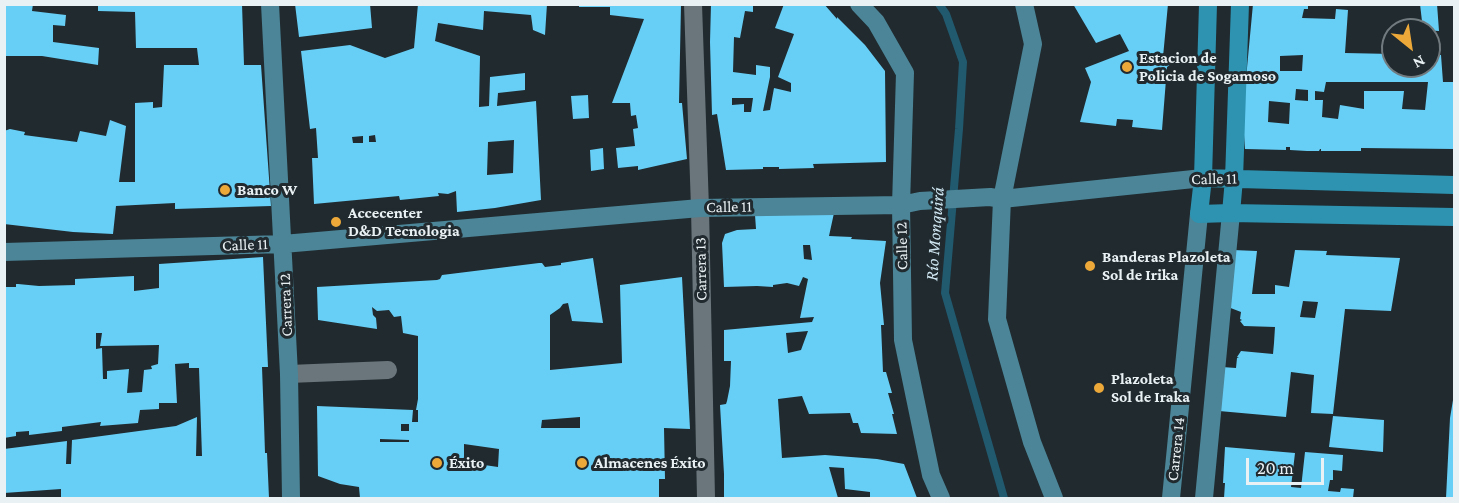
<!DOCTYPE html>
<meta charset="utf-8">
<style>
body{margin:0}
#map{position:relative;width:1459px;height:503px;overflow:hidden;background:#202a2f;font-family:"Crimson Pro",serif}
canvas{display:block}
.frame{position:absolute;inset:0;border:6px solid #eaf1f4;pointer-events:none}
.north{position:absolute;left:1381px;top:18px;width:60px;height:60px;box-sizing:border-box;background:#202a2f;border:2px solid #717a7e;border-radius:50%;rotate:150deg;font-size:16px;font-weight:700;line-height:24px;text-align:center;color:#eaf1f4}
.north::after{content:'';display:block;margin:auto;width:21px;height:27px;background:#eca93a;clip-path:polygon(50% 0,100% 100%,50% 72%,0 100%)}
.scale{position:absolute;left:1246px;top:458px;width:78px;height:27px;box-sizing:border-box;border:3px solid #eaf1f4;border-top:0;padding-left:8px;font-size:18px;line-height:21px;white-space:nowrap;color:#eaf1f4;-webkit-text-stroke:4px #202a2f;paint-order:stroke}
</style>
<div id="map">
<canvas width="1459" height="503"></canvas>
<div class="frame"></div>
<div class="north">N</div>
<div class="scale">20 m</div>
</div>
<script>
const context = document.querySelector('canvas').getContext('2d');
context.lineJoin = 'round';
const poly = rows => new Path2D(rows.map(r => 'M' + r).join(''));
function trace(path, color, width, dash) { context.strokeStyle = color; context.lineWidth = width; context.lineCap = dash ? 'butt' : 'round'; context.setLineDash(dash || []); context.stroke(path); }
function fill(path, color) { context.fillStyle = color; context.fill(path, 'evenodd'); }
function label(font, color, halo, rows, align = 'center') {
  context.font = font + ' "Crimson Pro",serif'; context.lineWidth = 6; context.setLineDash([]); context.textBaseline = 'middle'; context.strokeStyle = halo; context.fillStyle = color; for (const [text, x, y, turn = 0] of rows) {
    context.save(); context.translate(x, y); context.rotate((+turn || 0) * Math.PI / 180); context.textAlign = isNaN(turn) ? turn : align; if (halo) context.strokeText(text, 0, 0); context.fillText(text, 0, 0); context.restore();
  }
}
trace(poly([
 [939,4,946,14,963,62,959,129,945,293,1004,498]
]), '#21596e', 8);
fill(poly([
 [4,4,33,4,32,11,66,15,65,26,53,25,53,42,99,48,98,65,42,56,4,56],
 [98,4,242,4,244,65,261,65,271,206,175,209,175,203,116,206,113,234,73,232,4,224,4,131,10,129,25,132,24,135,77,142,80,131,106,136,110,120,126,126,119,182,135,182,135,103,153,102,153,108,162,107,164,65,199,65,197,48,136,48,135,12,98,11],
 [295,4,370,4,372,28,299,37],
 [418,4,547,4,545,35,533,30,531,15,484,11,483,30,438,23,435,41,480,56,479,107,489,106,490,77,525,73,525,90,498,93,497,106,536,101,541,200,495,208,457,212,456,191,448,194,438,193,439,196,400,200,399,196,314,204,312,158,318,158,316,128,310,129,301,51,350,45,385,58,414,48],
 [375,135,376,142,369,142,369,136],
 [363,136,363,143,353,143,352,137],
 [514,140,513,173,487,175,488,142],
 [579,4,681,4,679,103,682,103,687,159,638,170,638,166,618,168,616,148,635,146,633,129,638,128,636,115,631,116,630,103,612,103,644,19,610,15,610,7,579,7],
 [711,4,753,4,753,12,745,11,740,38,734,37,733,72,756,75,756,65,770,67,770,77,763,111,770,110,774,88,791,92,791,83,778,77,794,34,775,28,784,4,824,4,837,19,837,17,865,45,885,71,886,162,813,164,814,168,779,169,779,167,763,167,763,169,726,170,717,114,712,115,710,42],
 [732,98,753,98,751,112,744,112,744,104,732,105],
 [1073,4,1168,4,1163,57,1168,57,1174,62,1167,67,1162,130,1132,127,1133,120,1117,119,1116,126,1080,122,1091,82,1085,68,1129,51,1120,34,1096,43],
 [1253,4,1308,4,1308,9,1304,9,1302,18,1335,19,1336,9,1348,10,1345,53,1393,54,1393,66,1429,66,1429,54,1441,55,1443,82,1454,82,1454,149,1361,148,1361,151,1321,151,1321,149,1320,149,1319,151,1307,151,1290,150,1290,147,1286,147,1286,150,1245,149,1243,121,1242,121],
 [1303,55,1302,71,1280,71,1280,56],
 [1326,82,1428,82,1425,110,1402,109,1404,91,1364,91,1364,109,1340,105,1338,119,1322,117,1323,100,1315,100,1315,91,1324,92],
 [1296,89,1308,90,1308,101,1295,100],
 [1269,101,1290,103,1289,124,1268,122],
 [1420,4,1437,4,1439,31,1423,30],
 [588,95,589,118,573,119,571,96],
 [603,148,604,169,591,171,590,150],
 [834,213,829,236,852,237,851,239,886,241,880,283,884,325,881,325,883,372,886,372,892,393,888,393,894,414,892,414,897,434,861,433,858,423,853,423,850,413,809,414,802,396,778,399,782,458,825,455,877,459,904,464,917,498,870,498,870,492,845,489,844,468,829,467,838,498,724,498,724,474,720,405,726,404,727,401,730,386,731,361,724,361,724,330,812,322,814,317,800,318,808,279,803,277,799,286,787,283,773,285,773,287,757,286,724,287,722,243,725,234,737,230,756,229,755,215],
 [803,245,810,245,812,260,804,259],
 [808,331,801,350,788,353,786,333],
 [1233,250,1257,251,1252,294,1275,294,1275,285,1289,287,1295,250,1327,251,1326,255,1400,258,1391,311,1345,309,1333,414,1311,413,1314,375,1291,372,1286,417,1219,411,1222,367,1236,368,1237,358,1239,358,1237,357,1241,351,1273,354,1274,343,1275,327,1244,326,1240,321,1242,320,1240,319,1241,312,1228,307],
 [1303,301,1318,302,1315,318,1300,317],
 [263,257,268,367,262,367,264,422,265,453,267,453,269,498,61,498,61,489,4,493,4,449,67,441,66,464,71,464,72,440,176,426,197,417,196,456,202,456,199,368,189,368,189,363,175,364,177,403,159,403,159,409,140,410,138,423,100,426,101,422,62,427,62,431,29,435,29,431,16,432,16,436,4,438,4,287,16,287,16,284,18,284,39,286,75,285,75,279,134,276,134,291,159,288,159,264],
 [96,333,102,333,100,346,159,345,158,364,151,366,152,369,144,370,142,392,127,393,129,369,107,371,107,379,103,379,102,348,96,349],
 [593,258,603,323,572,321,568,303,563,304,560,308,550,315,550,370,622,363,620,285,682,277,690,429,664,428,665,479,659,479,659,498,360,498,359,487,340,484,318,476,317,406,413,410,412,422,418,422,418,410,416,410,418,399,418,336,403,333,401,316,394,317,389,310,377,311,372,307,373,315,376,318,377,329,318,320,317,287,437,280,440,279,442,275,539,263,542,263,545,267,561,265,561,263],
 [580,417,580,428,541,428,542,420],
 [401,424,409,424,409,431,401,431],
 [380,439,409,440,409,442,380,442],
 [464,444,499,449,498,467,464,462],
 [1453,400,1454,400,1454,498,1446,498,1450,418],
 [1333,416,1384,420,1383,452,1329,447],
 [1225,447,1295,453,1291,487,1301,488,1305,452,1343,455,1342,471,1333,470,1333,480,1330,480,1328,491,1340,492,1341,488,1354,489,1353,498,1224,498,1225,483,1223,483]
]), '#67cef6');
trace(poly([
 [693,4,700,208,706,498],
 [289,374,388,370]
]), '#6a767c', 18);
trace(poly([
 [270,4,289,374,291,498],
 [859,4,876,22,905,73,901,205,903,340,931,475,941,498],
 [1024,4,1033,44,1002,199,997,319,1032,442,1054,498],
 [4,252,283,244,700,208,901,205,920,201,990,197,1002,199,1203,178],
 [1171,498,1199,214],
 [1204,498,1231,213]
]), '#4b8597', 18);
trace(poly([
 [1208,4,1203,178,1199,214,1231,213,1454,217],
 [1203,178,1454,185],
 [1231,213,1234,179,1240,4]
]), '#2d93b1', 18);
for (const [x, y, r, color] of [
 [1127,67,6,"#eca93a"],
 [225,190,6,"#eca93a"],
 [336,222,6,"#eca93a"],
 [1090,266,6,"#eca93a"],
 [1099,388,6,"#eca93a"],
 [437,463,6,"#eca93a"],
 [582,463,6,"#eca93a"]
]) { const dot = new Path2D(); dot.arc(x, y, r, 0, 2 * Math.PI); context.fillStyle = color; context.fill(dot); trace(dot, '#202a2f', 2); }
label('bold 16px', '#eaf1f4', '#202a2f', [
 ["Estacion de",1139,58],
 ["Policia de Sogamoso",1139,76],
 ["Banco W",237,190],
 ["Accecenter",348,213],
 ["D&D Tecnologia",348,231],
 ["Banderas Plazoleta",1102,257],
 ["Sol de Irika",1102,275],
 ["Plazoleta",1111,379],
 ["Sol de Iraka",1111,397],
 ["Éxito",449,463],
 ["Almacenes Éxito",594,463]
], 'left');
label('16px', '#eaf1f4', '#202a2f', [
 ["Calle 11",1214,179,-1],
 ["Calle 11",729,207,-1],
 ["Calle 11",245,245,-2],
 ["Calle 12",902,246,-91],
 ["Carrera 13",701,269,-91],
 ["Carrera 12",286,305,-92],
 ["Carrera 14",1176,449,-84]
]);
label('italic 18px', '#d1e8f3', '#202a2f', [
 ["Río Monquirá",935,234,-86]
]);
</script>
